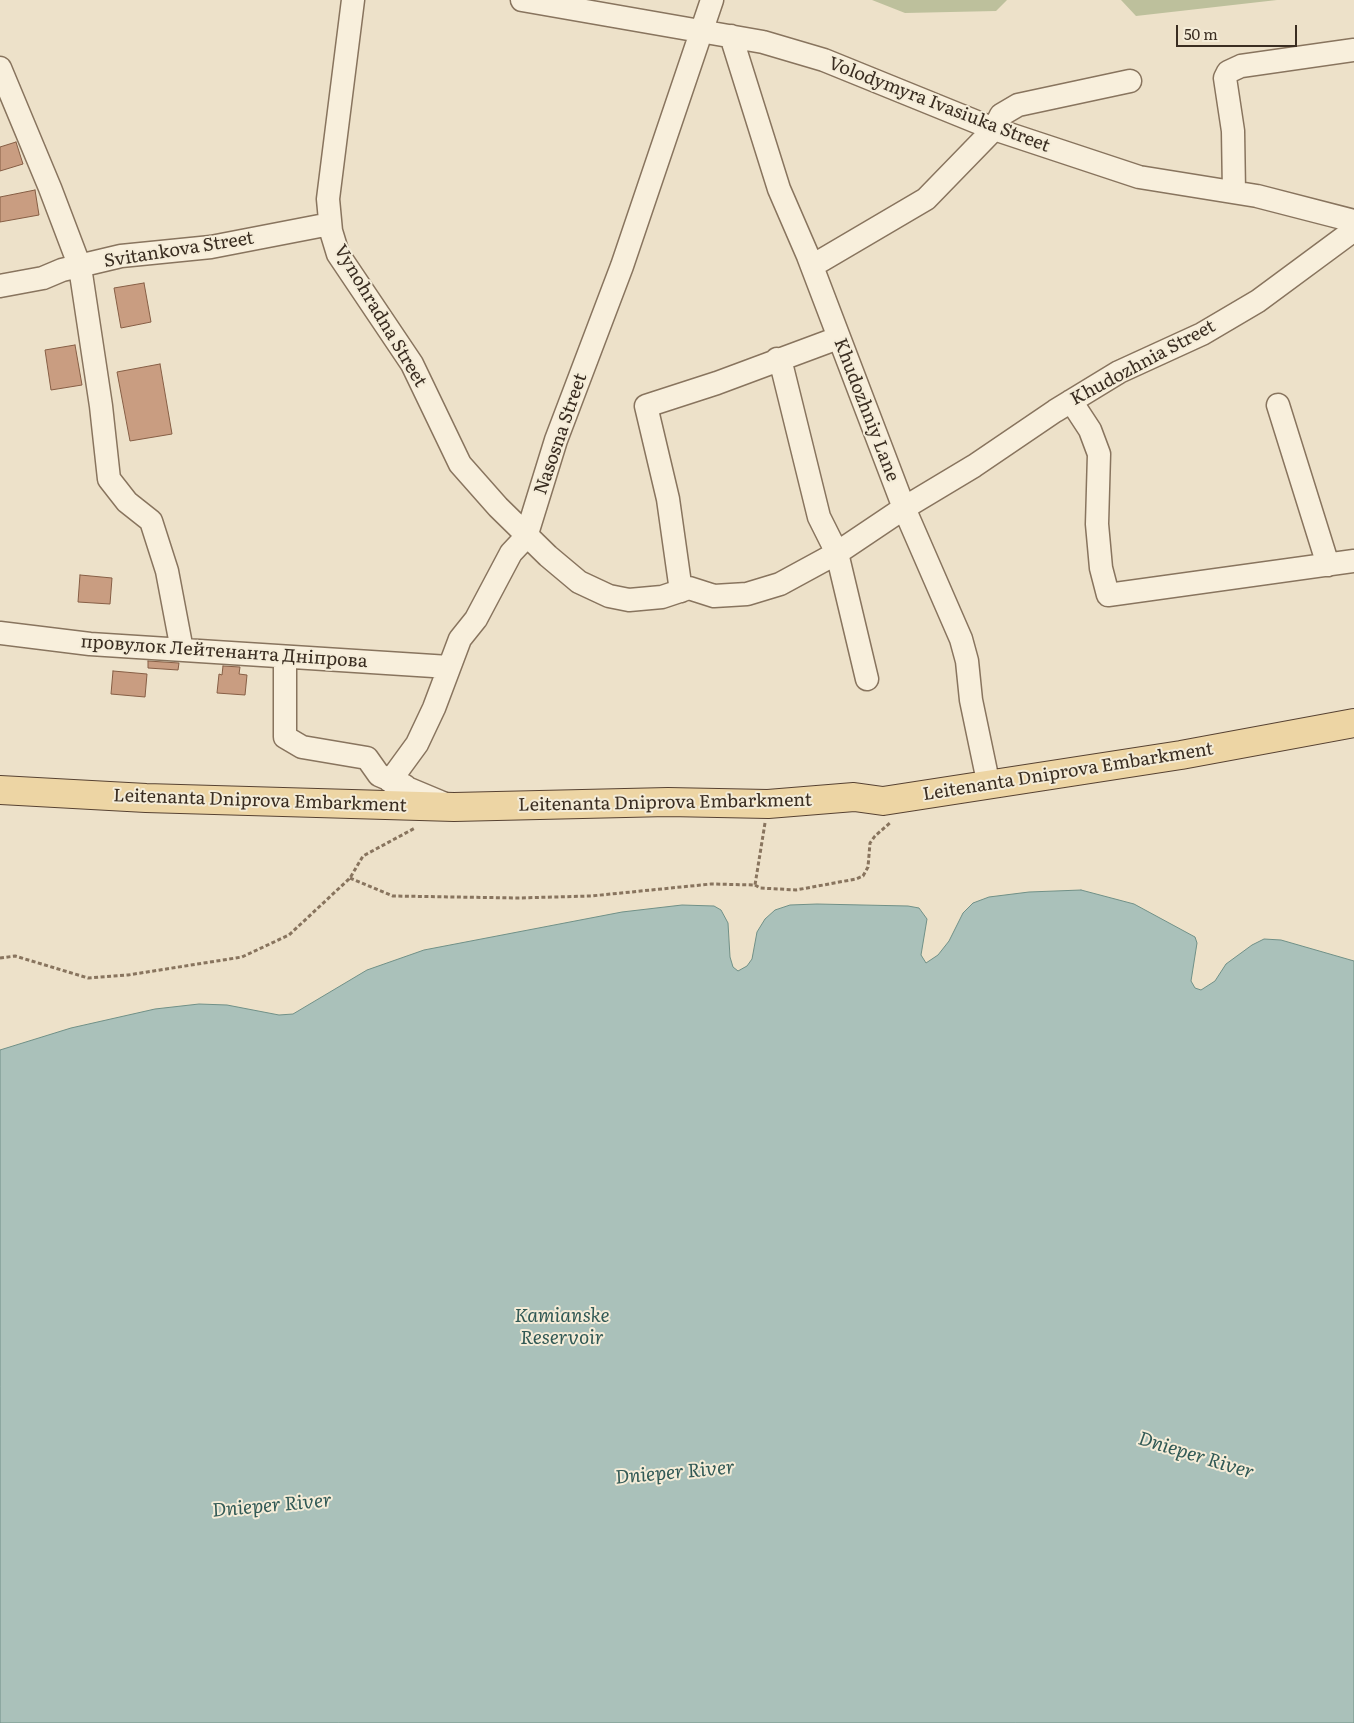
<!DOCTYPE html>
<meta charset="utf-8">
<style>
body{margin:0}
#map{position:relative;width:1354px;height:1723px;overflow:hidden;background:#ede1c9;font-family:Literata,serif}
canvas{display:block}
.scale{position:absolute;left:1176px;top:25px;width:121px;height:22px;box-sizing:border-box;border:2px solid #3a2d21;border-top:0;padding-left:6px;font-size:15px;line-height:18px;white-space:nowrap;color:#3a2d21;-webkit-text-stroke:4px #f4ecd8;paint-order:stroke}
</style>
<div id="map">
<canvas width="1354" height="1723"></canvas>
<div class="scale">50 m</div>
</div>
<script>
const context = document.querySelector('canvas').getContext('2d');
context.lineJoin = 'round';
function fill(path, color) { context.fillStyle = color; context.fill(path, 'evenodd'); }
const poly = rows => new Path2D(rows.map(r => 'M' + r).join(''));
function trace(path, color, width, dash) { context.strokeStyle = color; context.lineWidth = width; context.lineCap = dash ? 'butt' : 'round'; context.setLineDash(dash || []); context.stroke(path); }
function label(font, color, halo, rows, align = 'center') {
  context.font = font + ' Literata,serif'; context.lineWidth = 4; context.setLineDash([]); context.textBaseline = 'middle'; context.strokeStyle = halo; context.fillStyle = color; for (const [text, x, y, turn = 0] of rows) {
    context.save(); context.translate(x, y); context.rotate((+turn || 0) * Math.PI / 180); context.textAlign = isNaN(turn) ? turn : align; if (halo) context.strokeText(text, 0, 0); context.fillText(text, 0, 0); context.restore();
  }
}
fill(poly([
 [872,0,1007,0,996,11,905,13],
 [1121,0,1277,0,1136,16]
]), '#bdc09c');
const water = poly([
 [1081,890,1134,904,1195,937,1197,943,1191,981,1195,988,1201,990,1215,981,1226,964,1252,945,1264,939,1281,940,1354,961,1354,1723,0,1723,0,1050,71,1028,155,1009,199,1004,227,1005,279,1015,293,1014,367,970,424,950,622,912,682,905,714,906,721,910,728,923,730,957,733,967,738,971,747,966,752,959,757,932,765,919,775,910,790,905,817,904,908,906,919,908,927,919,921,955,926,963,938,955,949,941,963,913,973,903,989,897,1029,892,1081,890]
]);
fill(water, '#aac1ba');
trace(water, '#709087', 1);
const building = poly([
 [16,142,23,164,0,171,0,147,16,142],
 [35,190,39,215,0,222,0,197,35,190],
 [144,283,151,322,121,328,114,288,144,283],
 [75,345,82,385,51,390,45,350,75,345],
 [160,364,172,434,130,441,117,372,160,364],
 [80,575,112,578,110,604,78,602,80,575],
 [148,661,179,663,178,670,148,668,148,661],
 [223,666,240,667,239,674,247,675,245,695,217,693,219,674,222,675,223,666],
 [113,671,147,674,145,697,111,694,113,671]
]);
fill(building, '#c99d81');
trace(building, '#865e45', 1);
const minor = poly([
 [353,0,328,199,331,231,338,254,412,364,460,464,498,507,548,556,579,582,609,596,629,600,662,597,689,588,714,596,747,594,780,584,837,553,904,508,974,466,1055,411,1119,372,1202,334,1258,301,1354,230],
 [522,0,763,42,824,60,994,129,1139,177,1257,196,1354,221],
 [731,36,779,189,808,256,904,508,961,639,967,661,971,700,989,786],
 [0,68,50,188,80,267,101,406,109,479,127,502,151,521,167,571,182,650],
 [1234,192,1233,131,1225,78,1228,72,1241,66,1354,50],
 [812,266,926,199,994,129,1001,115,1018,105,1130,81],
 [0,286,43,278,62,270,121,256,211,247,330,224],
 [777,359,783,371,819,517,837,553,867,679],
 [1071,401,1090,430,1099,454,1097,524,1101,568,1108,595,1354,561],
 [1278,405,1328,565],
 [681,591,668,499,646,406,717,383,838,338],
 [0,633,90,644,449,667],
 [285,657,285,737,302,747,367,758,379,775,405,786],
 [445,804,390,781,417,744,434,708,460,639,476,619,511,553,526,537,556,440,622,266,712,0]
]);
const major = poly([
 [0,790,146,798,454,807,668,802,768,804,854,797,883,801,1181,755,1354,723]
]);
trace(minor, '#88745e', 25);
trace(major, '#574232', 30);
trace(poly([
 [350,878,393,896,518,898,591,896,711,884,755,885,765,823],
 [755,885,760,888,796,890,856,879,863,876,868,867,870,843,875,836,891,822],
 [0,958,15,956,88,978,128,975,242,957,289,935,350,878,363,856,415,828]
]), '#88745e', 3, [4, 2.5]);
trace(minor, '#f8efdc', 22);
trace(major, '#edd5a4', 28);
label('18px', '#3a2d21', '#f4ecd8', [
 ["Volodymyra Ivasiuka Street",939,105,21],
 ["Svitankova Street",179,250,-9],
 ["Vynohradna Street",380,316,59],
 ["Khudozhnia Street",1143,363,-28],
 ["Khudozhniy Lane",866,410,69],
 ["Nasosna Street",561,434,-71],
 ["провулок Лейтенанта Дніпрова",224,652,4],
 ["Leitenanta Dniprova Embarkment",1068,772,-9],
 ["Leitenanta Dniprova Embarkment",260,801,2],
 ["Leitenanta Dniprova Embarkment",665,803,-1]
]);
label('italic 19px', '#315955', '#f4ecd8', [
 ["Kamianske",562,1316],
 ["Reservoir",562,1338],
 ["Dnieper River",1196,1456,17],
 ["Dnieper River",675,1473,-5],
 ["Dnieper River",272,1506,-5]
]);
</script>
